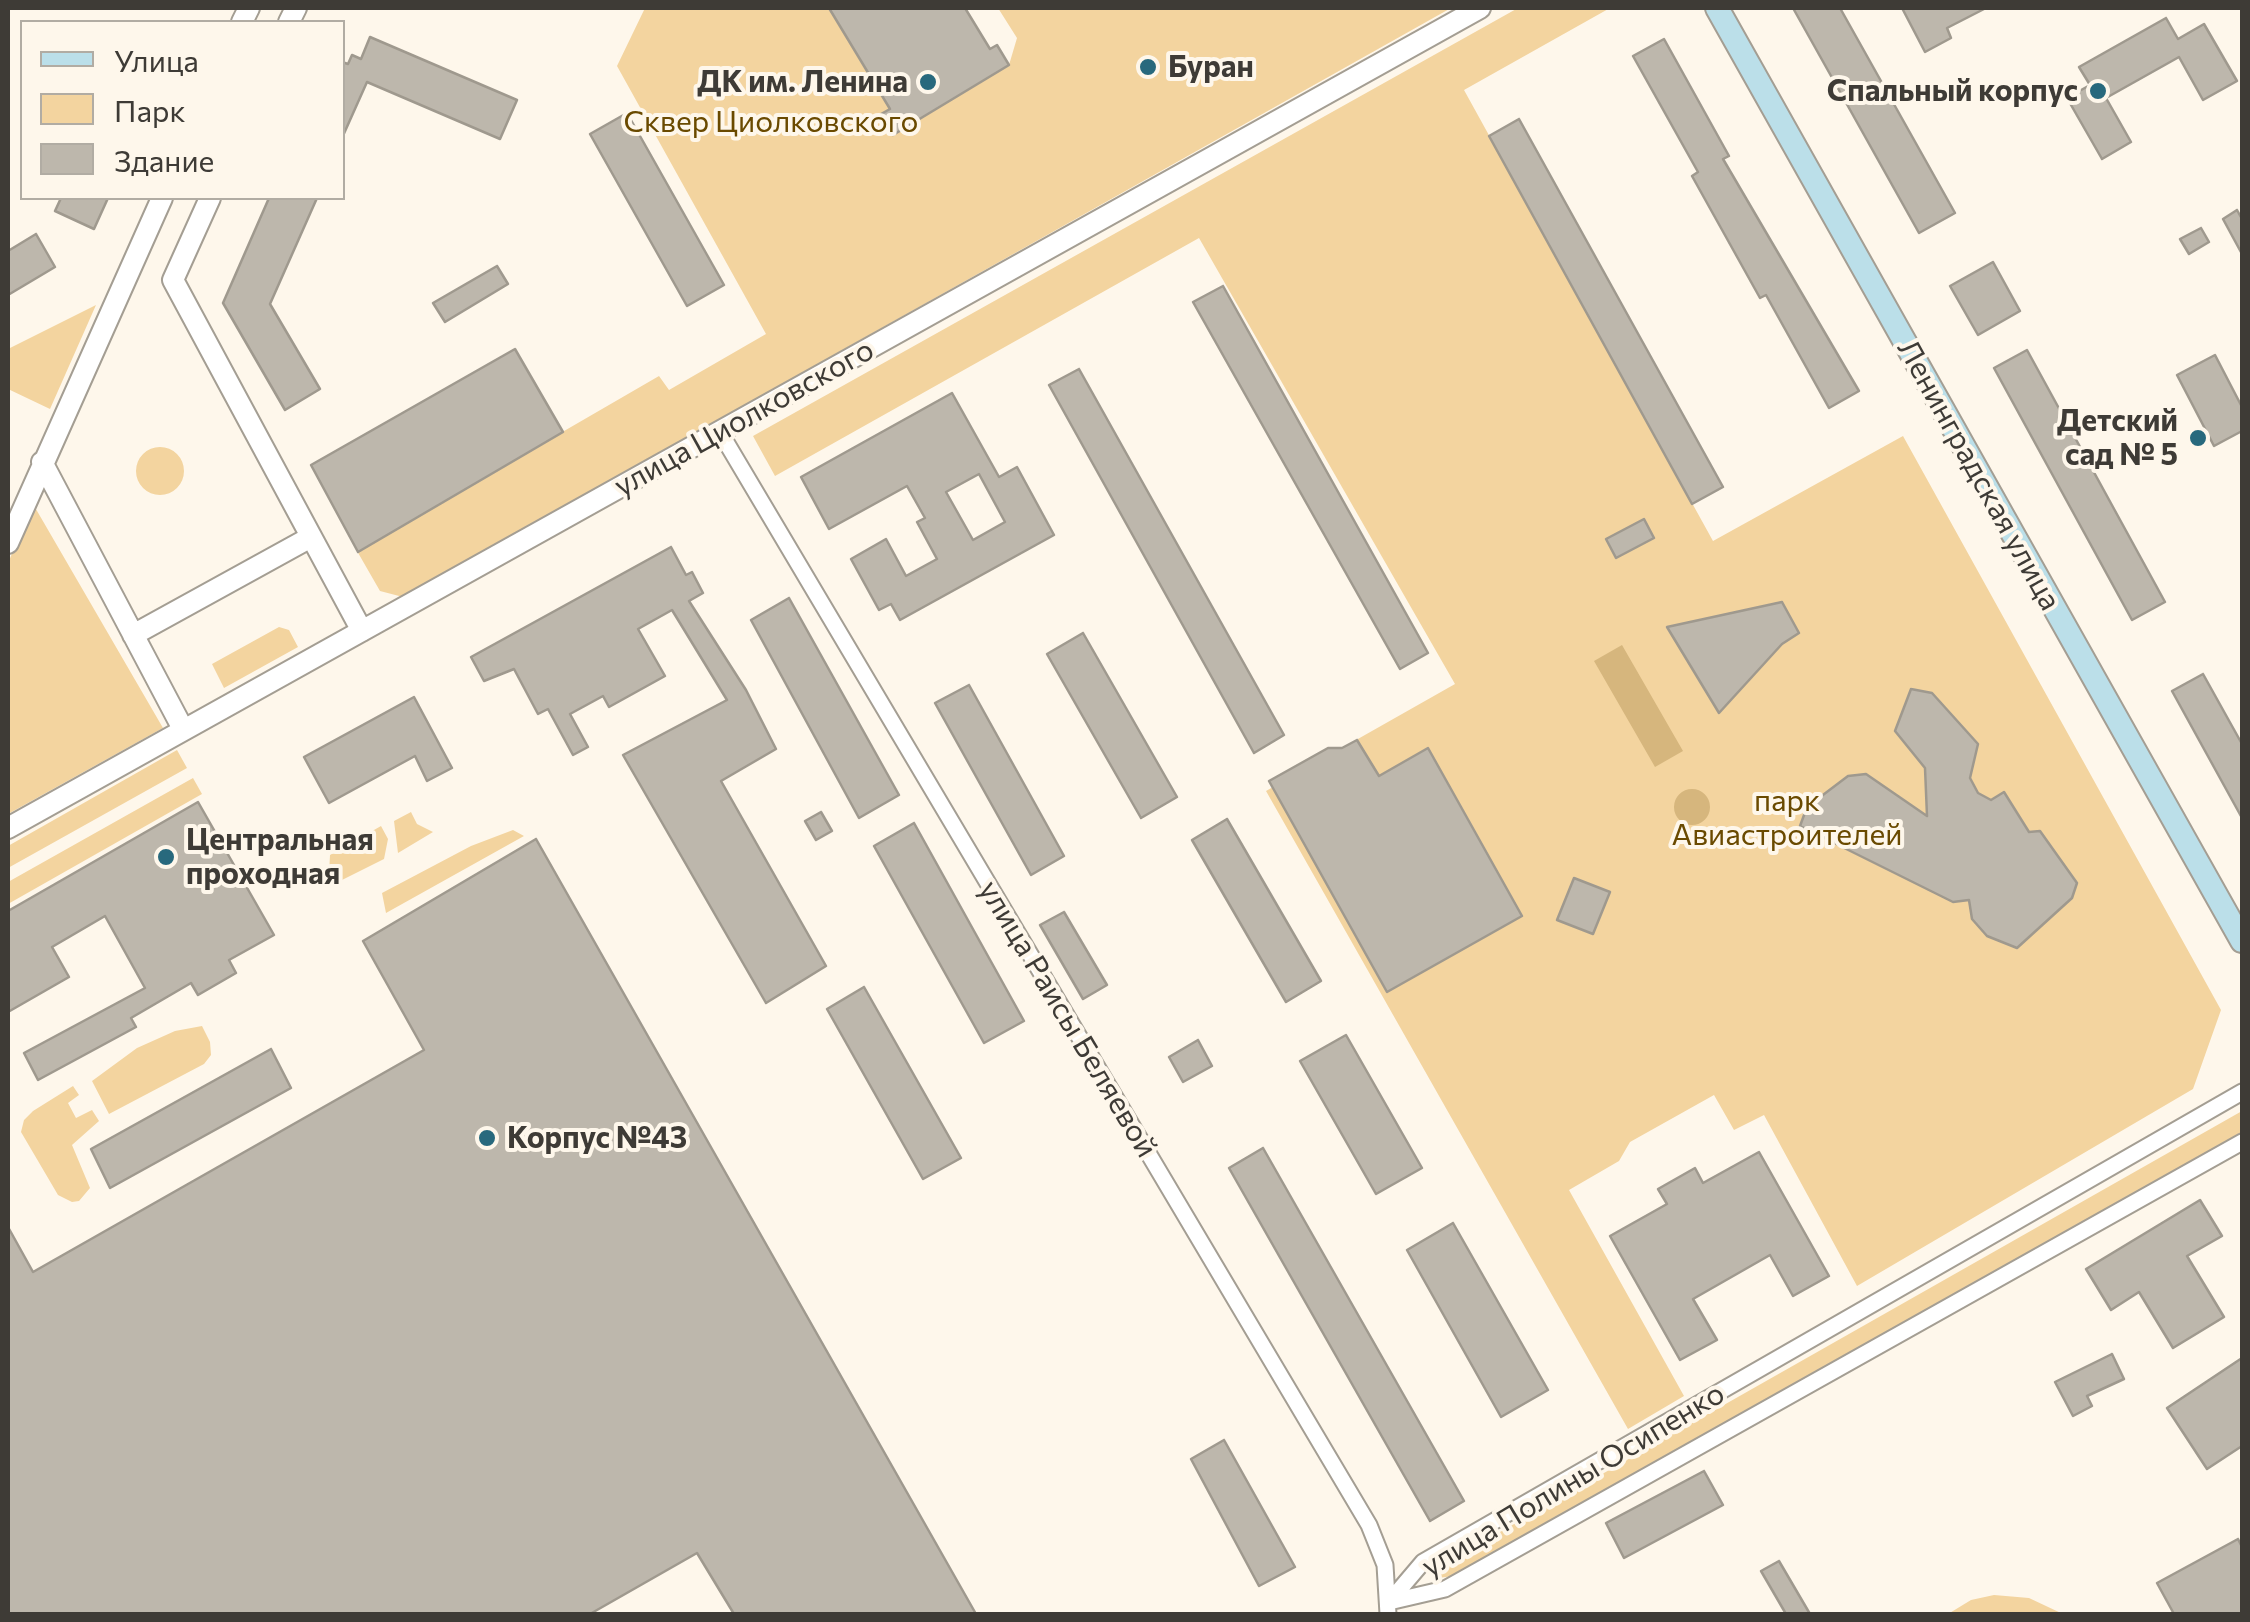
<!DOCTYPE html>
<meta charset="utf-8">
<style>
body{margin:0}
#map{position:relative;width:2250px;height:1622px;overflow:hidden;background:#fef7eb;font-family:Commissioner,sans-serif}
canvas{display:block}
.frame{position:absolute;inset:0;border:10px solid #3e3b36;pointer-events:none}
.legend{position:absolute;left:20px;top:20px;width:325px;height:180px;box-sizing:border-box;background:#fef7eb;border:2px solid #b1aca3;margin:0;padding:12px 18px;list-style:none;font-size:30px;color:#3e3b36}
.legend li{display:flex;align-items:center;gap:20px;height:50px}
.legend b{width:50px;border:2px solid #b1aca3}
</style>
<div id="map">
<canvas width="2250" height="1622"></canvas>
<div class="frame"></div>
<ul class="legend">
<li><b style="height:12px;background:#bbdfe9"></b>Улица</li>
<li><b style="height:28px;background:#f3d49f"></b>Парк</li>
<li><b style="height:28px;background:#bdb7ac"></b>Здание</li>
</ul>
</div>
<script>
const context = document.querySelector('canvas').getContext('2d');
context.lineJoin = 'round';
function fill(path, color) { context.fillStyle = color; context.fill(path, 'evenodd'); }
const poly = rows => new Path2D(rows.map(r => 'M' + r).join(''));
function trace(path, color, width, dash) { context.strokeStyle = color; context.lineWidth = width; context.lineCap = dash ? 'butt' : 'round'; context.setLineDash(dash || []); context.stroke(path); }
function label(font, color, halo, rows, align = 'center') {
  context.font = font + ' Commissioner,sans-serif'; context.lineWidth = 8; context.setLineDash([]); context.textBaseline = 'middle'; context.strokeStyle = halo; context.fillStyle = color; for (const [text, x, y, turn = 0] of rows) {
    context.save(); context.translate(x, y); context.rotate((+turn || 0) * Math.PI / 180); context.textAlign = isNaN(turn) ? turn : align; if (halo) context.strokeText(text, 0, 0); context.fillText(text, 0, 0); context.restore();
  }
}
fill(poly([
 [645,8,829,8,890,109,881,115,893,135,1009,65,1017,38,998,8,1451,8,403,597,380,591,357,551,659,376,669,390,766,334,617,66],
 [1518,8,1610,8,1464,90,1713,541,1903,436,2221,1010,2193,1089,1857,1286,1764,1115,1734,1130,1714,1095,1630,1142,1619,1161,1569,1190,1684,1396,1628,1429,1266,791,1455,684,1199,238,775,476,753,436],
 [96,305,50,409,8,389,8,349],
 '136 471a24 24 0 1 1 48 0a24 24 0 1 1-48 0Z',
 [33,504,163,728,8,814,8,563],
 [279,627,289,630,298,647,224,688,212,664],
 [177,750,187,768,8,868,8,846],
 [193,778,202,794,8,904,8,882],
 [411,812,417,824,433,832,398,853,394,821],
 [381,826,388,839,384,859,336,883,329,874,330,855],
 [513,830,524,836,386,913,382,893,471,846],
 [202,1026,210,1042,211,1055,204,1064,109,1114,92,1081,137,1048,175,1031],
 [73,1086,79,1095,68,1103,76,1118,92,1110,99,1121,72,1145,90,1188,79,1201,72,1202,58,1195,21,1132,24,1120,33,1111],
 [2242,1111,2242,1133,1454,1576,1438,1578,1433,1570],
 [1994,1595,2029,1598,2063,1614,1948,1614,1971,1600]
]), '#f3d49f');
fill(poly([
 [1622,645,1683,751,1655,767,1594,661],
 '1674 807a18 18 0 1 1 36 0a18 18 0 1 1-36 0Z'
]), '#d6b67d');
const building = poly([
 [829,8,965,8,990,49,997,45,1009,65,893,135,881,114,890,109,829,8],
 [1793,8,1840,8,1955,213,1919,233,1793,8],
 [1902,8,1986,8,1947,28,1951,38,1925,52,1902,8],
 [2166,18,2178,39,2204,24,2237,81,2203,100,2179,57,2106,98,2131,142,2102,159,2067,98,2090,85,2079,67,2166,18],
 [370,37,517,100,500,139,367,82,342,138,342,62,348,64,352,55,361,59,370,37],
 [1664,39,1729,156,1723,159,1859,391,1829,408,1766,295,1760,298,1692,176,1698,172,1633,56,1664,39],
 [627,113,724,285,687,306,590,134,627,113],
 [1519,119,1723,487,1692,504,1489,136,1519,119],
 [61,198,108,198,94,229,55,211,61,198],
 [269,198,317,198,270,304,320,389,285,410,223,303,269,198],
 [2237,210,2242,219,2242,254,2223,219,2237,210],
 [2201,228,2209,242,2189,254,2180,239,2201,228],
 [36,234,55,267,8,295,8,251,36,234],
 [1993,262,2020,311,1978,335,1950,286,1993,262],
 [497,266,508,284,445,322,433,303,497,266],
 [1223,286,1428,653,1400,669,1193,302,1223,286],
 [515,349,563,432,358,552,311,465,515,349],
 [2027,350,2165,602,2132,620,1994,368,2027,350],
 [2215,355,2242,407,2242,431,2214,446,2177,375,2215,355],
 [1079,369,1284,735,1254,753,1049,385,1079,369],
 [952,393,999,477,1017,467,1054,535,900,620,891,604,879,610,851,559,886,539,906,576,937,559,917,522,925,518,907,486,829,529,801,477,952,393],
 [979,474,1005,522,973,540,946,492,979,474],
 [1644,519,1654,538,1616,558,1606,539,1644,519],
 [671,547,686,575,692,572,703,593,689,601,746,690,776,749,721,781,826,966,766,1003,623,755,727,700,672,610,638,629,665,676,609,707,603,696,570,714,588,747,573,755,548,709,538,714,514,669,484,681,471,657,671,547],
 [789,598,899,795,859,818,751,620,789,598],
 [1782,602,1799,633,1782,644,1719,713,1667,627,1782,602],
 [1083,633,1177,797,1141,818,1047,654,1083,633],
 [2203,674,2242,744,2242,818,2172,691,2203,674],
 [969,685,1064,856,1031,875,935,703,969,685],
 [1911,689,1932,693,1978,744,1970,778,1978,793,1991,800,2004,792,2029,832,2040,831,2077,883,2072,898,2017,948,1987,936,1972,919,1969,900,1953,902,1800,826,1807,807,1848,776,1866,774,1927,816,1925,768,1895,731,1911,689],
 [414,697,452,768,427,781,415,756,329,803,304,757,414,697],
 [1357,740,1379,776,1428,748,1522,916,1387,992,1269,781,1328,748,1342,748,1357,740],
 [198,802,274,935,229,960,236,973,198,995,191,983,131,1018,136,1027,38,1080,24,1053,145,988,105,916,52,947,69,977,8,1012,8,911,198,802],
 [821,812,832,831,816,840,805,821,821,812],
 [1227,819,1321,981,1286,1002,1192,840,1227,819],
 [914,823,1024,1021,984,1043,874,846,914,823],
 [536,839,976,1614,734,1614,697,1553,590,1614,8,1614,8,1227,33,1272,424,1050,363,941,536,839],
 [1574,878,1610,892,1593,934,1557,920,1574,878],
 [1064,912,1107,985,1083,999,1040,925,1064,912],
 [864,987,961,1158,923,1179,827,1009,864,987],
 [1346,1035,1422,1168,1376,1194,1300,1061,1346,1035],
 [1198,1040,1212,1066,1183,1082,1169,1057,1198,1040],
 [271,1049,291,1088,110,1188,91,1149,271,1049],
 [1263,1148,1464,1501,1430,1521,1229,1168,1263,1148],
 [1759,1152,1829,1276,1793,1296,1770,1255,1693,1299,1717,1340,1680,1360,1610,1236,1667,1204,1658,1189,1695,1168,1703,1183,1759,1152],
 [2200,1200,2222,1236,2187,1256,2224,1317,2173,1348,2139,1292,2111,1310,2086,1269,2200,1200],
 [1453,1223,1548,1390,1501,1417,1407,1250,1453,1223],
 [2112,1354,2124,1379,2087,1396,2092,1406,2073,1416,2055,1382,2112,1354],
 [2242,1358,2242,1446,2207,1469,2167,1408,2242,1358],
 [1224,1440,1295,1567,1259,1586,1191,1459,1224,1440],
 [1704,1471,1723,1505,1624,1558,1606,1523,1704,1471],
 [2238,1539,2242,1547,2242,1614,2174,1614,2157,1583,2238,1539],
 [1779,1561,1810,1614,1786,1614,1761,1571,1779,1561]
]);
fill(building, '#bdb7ac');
trace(building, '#9f998e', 2.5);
const minor = poly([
 [720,432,1369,1525,1385,1565,1388,1614],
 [1389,1602,1423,1562,2242,1092],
 [1389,1602,1445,1589,2242,1142]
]);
const tertiary = poly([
 [242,22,249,8],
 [289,22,296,8],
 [210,198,173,280,362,631],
 [42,462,183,729],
 [8,543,162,198],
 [133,635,311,537],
 [8,828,1480,8]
]);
const secondary = poly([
 [1717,8,2242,941]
]);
trace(minor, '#a49e93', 19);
trace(tertiary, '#a49e93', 24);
trace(secondary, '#a49e93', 26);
trace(minor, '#fff', 15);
trace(tertiary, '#fff', 20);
trace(secondary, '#bbdfe9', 22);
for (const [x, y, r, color] of [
 [1148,67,10,"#28697d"],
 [928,82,10,"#28697d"],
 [2098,91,10,"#28697d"],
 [2198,438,10,"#28697d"],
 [166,857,10,"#28697d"],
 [487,1138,10,"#28697d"]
]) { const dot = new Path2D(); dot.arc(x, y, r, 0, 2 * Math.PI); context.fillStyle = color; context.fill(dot); trace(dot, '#fef7eb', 4); }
label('bold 30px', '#3e3b36', '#fef7eb', [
 ["Буран",1168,67],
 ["ДК им. Ленина",908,82,"right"],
 ["Спальный корпус",2078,91,"right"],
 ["Детский",2178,421,"right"],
 ["сад № 5",2178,455,"right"],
 ["Центральная",186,840],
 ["проходная",186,874],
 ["Корпус №43",507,1138]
], 'left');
label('30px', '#6a4a00', '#fef7eb', [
 ["Сквер Циолковского",771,122],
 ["парк",1787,801],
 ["Авиастроителей",1787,835]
]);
label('30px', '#3e3b36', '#fef7eb', [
 ["улица Циолковского",744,418,-29],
 ["Ленинградская улица",1979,475,61],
 ["улица Раисы Беляевой",1068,1019,59],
 ["улица Полины Осипенко",1573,1480,-31]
]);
</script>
